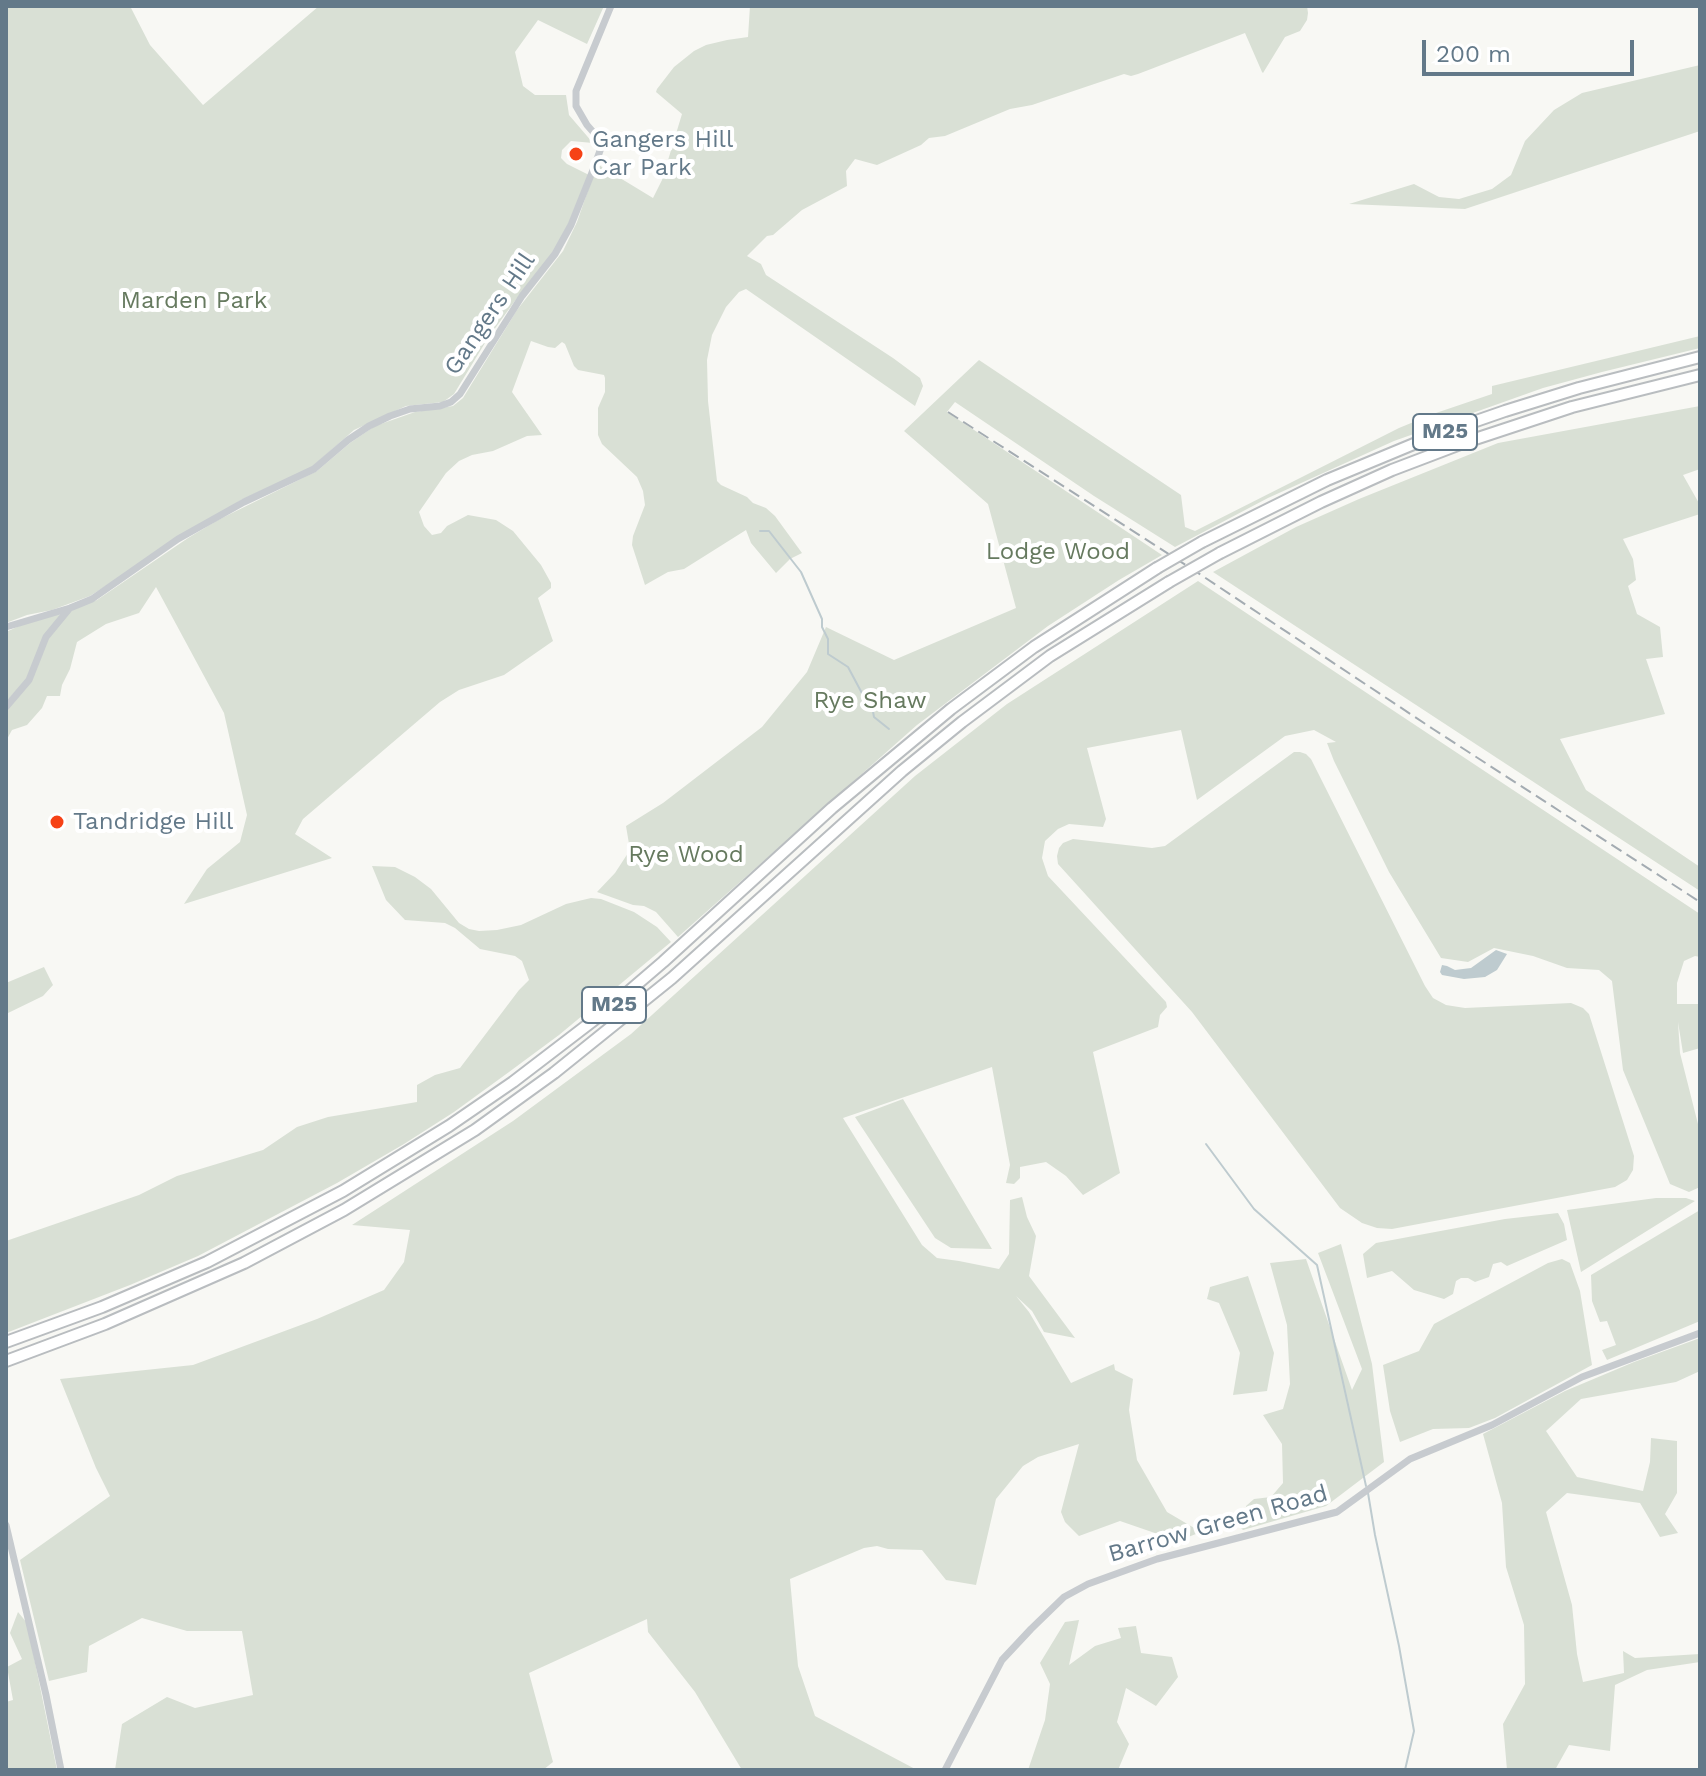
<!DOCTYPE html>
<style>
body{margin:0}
#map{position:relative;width:1706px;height:1776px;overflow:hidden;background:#f8f8f4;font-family:"Work Sans",sans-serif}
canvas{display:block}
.frame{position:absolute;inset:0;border:8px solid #637989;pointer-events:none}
.scale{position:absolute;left:1422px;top:40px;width:212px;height:36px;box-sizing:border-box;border:4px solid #637989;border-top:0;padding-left:10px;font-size:24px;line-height:28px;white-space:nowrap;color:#637989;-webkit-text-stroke:6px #fff;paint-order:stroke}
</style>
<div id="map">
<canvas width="1706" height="1776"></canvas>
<div class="frame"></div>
<div class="scale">200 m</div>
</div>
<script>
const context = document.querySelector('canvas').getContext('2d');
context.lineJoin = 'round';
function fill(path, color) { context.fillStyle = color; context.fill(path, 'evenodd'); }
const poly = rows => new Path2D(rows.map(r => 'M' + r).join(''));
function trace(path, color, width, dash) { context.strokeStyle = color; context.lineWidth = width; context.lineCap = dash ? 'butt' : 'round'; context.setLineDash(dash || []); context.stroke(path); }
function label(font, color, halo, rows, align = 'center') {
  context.font = font + ' "Work Sans",sans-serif'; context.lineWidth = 8; context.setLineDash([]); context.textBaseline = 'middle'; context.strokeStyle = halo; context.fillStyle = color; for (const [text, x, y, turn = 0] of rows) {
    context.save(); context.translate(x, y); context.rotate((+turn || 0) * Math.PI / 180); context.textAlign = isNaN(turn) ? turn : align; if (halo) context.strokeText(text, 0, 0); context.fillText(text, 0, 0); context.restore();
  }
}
fill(poly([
 [6,6,130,6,150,45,203,105,319,6,604,6,587,44,538,20,515,52,523,86,535,95,566,95,569,115,593,143,571,141,562,150,561,158,567,164,589,175,568,225,553,253,520,294,488,338,454,394,443,402,406,406,354,430,312,467,241,500,90,596,52,610,27,615,6,623],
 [750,6,1307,6,1308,13,1307,20,1300,31,1285,37,1263,73,1262,72,1245,33,1138,74,1131,76,1124,74,1032,105,1010,109,945,136,929,138,921,145,877,165,855,159,846,171,847,186,802,210,773,235,767,236,747,256,761,264,766,275,893,358,920,378,923,386,915,406,746,289,739,292,726,307,712,335,707,360,708,401,717,481,721,485,747,497,753,503,766,508,775,516,802,553,790,559,776,573,751,543,746,530,684,569,668,572,645,585,632,545,633,536,645,505,643,491,637,477,602,444,598,435,598,408,605,392,605,378,604,375,578,370,574,366,565,344,562,342,555,348,548,347,531,341,512,392,542,435,527,436,493,451,472,455,459,461,446,473,419,512,424,526,432,535,441,533,447,526,468,515,496,520,513,531,541,565,551,583,551,588,538,598,553,641,504,675,459,690,440,702,303,819,295,834,332,858,184,904,207,869,240,842,247,815,224,713,156,587,139,613,106,624,77,642,70,669,62,685,60,696,47,696,42,708,27,725,12,730,6,741,6,711,31,681,48,639,65,616,74,609,97,600,188,538,218,520,317,471,350,443,375,426,415,412,453,406,463,398,517,310,563,251,577,222,593,176,598,177,597,164,653,198,662,180,682,114,656,92,657,89,674,67,694,51,706,45,727,40,748,37],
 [1700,65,1700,131,1465,209,1349,204,1414,184,1439,197,1459,199,1492,189,1511,175,1525,141,1554,110,1582,93],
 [1700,336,1700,348,1602,372,1543,388,1394,441,1268,498,1175,547,1094,496,955,402,947,412,1162,555,1119,580,1048,626,917,725,678,937,656,912,644,906,633,905,597,892,615,873,630,850,626,826,663,803,762,727,807,672,826,627,894,660,1016,608,988,504,904,431,979,360,1181,495,1185,527,1195,531,1399,428,1433,414,1492,394,1492,386],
 [1700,406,1700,469,1683,475,1700,505,1700,514,1623,539,1633,559,1636,580,1628,586,1637,614,1660,627,1663,657,1646,659,1665,714,1560,739,1586,790,1700,867,1700,891,1213,572,1296,527,1359,499,1498,443],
 [1198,581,1700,914,1700,957,1695,956,1684,961,1677,983,1677,1004,1700,1004,1700,1048,1683,1053,1678,1022,1680,1053,1700,1132,1700,1187,1689,1192,1670,1184,1623,1070,1612,981,1599,970,1567,968,1533,956,1494,948,1468,962,1441,958,1389,872,1334,761,1327,743,1336,742,1314,730,1285,736,1197,800,1181,730,1087,748,1106,819,1103,827,1069,824,1058,829,1045,841,1042,858,1048,876,1166,1002,1167,1007,1160,1015,1158,1027,1093,1052,1120,1173,1083,1195,1066,1176,1046,1162,1020,1167,1020,1178,1014,1184,1006,1183,1010,1165,992,1067,843,1118,922,1245,937,1258,959,1261,999,1269,1009,1254,1010,1200,1022,1197,1027,1217,1036,1236,1029,1276,1075,1338,1044,1332,1032,1311,1016,1296,1029,1312,1071,1383,1114,1364,1115,1370,1133,1379,1129,1410,1137,1460,1167,1512,1201,1532,1178,1541,1120,1521,1079,1536,1065,1522,1061,1512,1079,1444,1038,1457,1023,1466,996,1499,976,1585,946,1580,922,1550,888,1549,877,1546,864,1548,790,1579,798,1666,815,1716,917,1770,742,1770,695,1692,648,1632,647,1619,529,1673,553,1762,543,1770,115,1770,122,1724,167,1697,195,1708,253,1695,242,1631,187,1631,142,1618,89,1646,87,1672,49,1681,20,1560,110,1496,96,1468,60,1379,193,1365,317,1319,384,1290,404,1262,410,1230,352,1225,513,1121,631,1034,915,776,1007,704],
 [57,613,60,615,27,679,6,702,6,632,30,621],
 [1294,752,1300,752,1306,754,1311,759,1425,986,1433,998,1446,1005,1465,1008,1571,1003,1583,1008,1589,1014,1634,1156,1633,1170,1627,1180,1615,1187,1392,1229,1377,1228,1362,1223,1340,1208,1192,1012,1058,864,1057,856,1059,848,1063,843,1073,839,1152,848,1165,846],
 [372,866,395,867,415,877,431,889,459,923,469,929,479,931,497,930,521,925,566,904,591,898,601,899,634,912,657,927,671,942,559,1035,509,1072,454,1112,404,1144,337,1183,198,1256,130,1285,6,1333,6,1241,139,1195,177,1176,263,1150,297,1127,328,1117,417,1102,417,1085,435,1075,460,1068,519,990,529,980,522,961,515,956,480,949,455,928,445,923,405,920,386,900],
 [44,967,53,985,43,996,6,1014,6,983],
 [903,1099,992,1249,951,1248,935,1238,855,1117],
 [1656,1198,1686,1198,1695,1201,1581,1272,1567,1210],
 [1700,1210,1700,1321,1607,1360,1602,1350,1616,1345,1607,1321,1600,1322,1592,1301,1591,1275],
 [1558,1213,1564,1224,1567,1240,1507,1266,1501,1262,1493,1264,1489,1277,1475,1282,1468,1278,1461,1278,1456,1281,1453,1294,1444,1299,1414,1290,1392,1271,1367,1278,1363,1254,1376,1243,1505,1219],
 [1341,1244,1372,1364,1384,1462,1326,1506,1243,1530,1237,1524,1237,1515,1246,1515,1246,1506,1254,1499,1271,1497,1283,1483,1282,1444,1263,1415,1283,1409,1290,1384,1287,1325,1270,1263,1306,1259,1352,1390,1362,1369,1318,1253],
 [1562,1259,1570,1263,1580,1291,1592,1365,1495,1418,1469,1428,1433,1429,1400,1442,1390,1411,1383,1365,1419,1351,1434,1324,1548,1263],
 [1248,1276,1274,1353,1267,1391,1233,1395,1240,1353,1219,1303,1207,1299,1210,1287],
 [1700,1338,1700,1371,1676,1382,1581,1399,1546,1431,1577,1477,1643,1491,1650,1462,1651,1438,1677,1441,1677,1493,1665,1514,1678,1533,1660,1537,1640,1503,1567,1493,1546,1512,1572,1605,1577,1654,1583,1682,1624,1673,1623,1651,1635,1658,1700,1654,1700,1662,1647,1670,1615,1685,1610,1751,1569,1745,1555,1770,1507,1770,1503,1724,1525,1684,1524,1625,1506,1567,1502,1503,1483,1434,1565,1391,1634,1362],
 [18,1612,27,1623,57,1770,6,1770,6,1702,13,1700,7,1667,22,1659,10,1633],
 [1079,1620,1069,1665,1095,1646,1121,1638,1118,1628,1136,1626,1141,1653,1172,1657,1178,1677,1156,1706,1126,1688,1117,1722,1129,1744,1118,1770,1028,1770,1045,1720,1050,1684,1040,1663,1065,1622]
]), '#d9e0d5');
fill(poly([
 [1496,950,1507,954,1497,970,1485,977,1464,979,1442,975,1440,972,1442,965,1447,966,1455,970,1471,968]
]), '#becbcf');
trace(poly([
 [760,531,769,531,801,572,822,619,822,627,828,639,828,654,848,667,864,697,872,706,874,717,889,729],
 [1206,1144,1254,1209,1317,1265,1366,1486],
 [1368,1493,1375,1535,1399,1646,1414,1731,1405,1770]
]), '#becbcf', 2);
const highway = poly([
 [1202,542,1327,480,1433,436,1505,411,1579,388,1700,357],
 [1220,553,1321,502,1392,470,1463,443,1572,407,1700,375],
 [6,1342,102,1307,207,1262,343,1191,449,1126,513,1082,607,1010,663,962,832,808,951,709,1034,647,1157,568],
 [6,1361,105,1324,244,1263,344,1210,475,1130,554,1073,672,978,902,771,962,722,1050,656,1169,582]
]);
trace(highway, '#b9bdc0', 14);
trace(poly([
 [6,627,70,608,92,599,178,539,244,502,314,469,348,440,369,426,390,416,410,409,440,406,451,402,460,394,522,296,555,254,571,225,593,170,601,148,601,141,587,125,576,106,576,91,611,6],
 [6,707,29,680,46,637,69,609],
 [6,1525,46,1695,61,1770],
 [945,1770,1002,1660,1031,1629,1064,1597,1088,1584,1157,1559,1337,1512,1410,1459,1492,1425,1582,1377,1700,1333]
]), '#c7cbcf', 7);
trace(highway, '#fff', 10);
trace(poly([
 [948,412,1192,569,1433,729,1700,902]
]), '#a4acb2', 2, [12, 6]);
const highwayBridge = poly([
 [1157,568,1202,542],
 [1169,582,1220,553]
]);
trace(highwayBridge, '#b9bdc0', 14, []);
trace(highwayBridge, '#fff', 10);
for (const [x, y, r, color] of [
 [576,154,8,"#f64216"],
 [57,822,8,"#f64216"]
]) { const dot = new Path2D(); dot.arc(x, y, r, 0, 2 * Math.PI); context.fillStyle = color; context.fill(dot); trace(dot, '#fff', 3); }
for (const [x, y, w] of [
 [1445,432,64],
 [614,1005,64]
]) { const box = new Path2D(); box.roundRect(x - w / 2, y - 18, w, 36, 6); context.fillStyle = '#fff'; context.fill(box); trace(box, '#637989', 2); }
label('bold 22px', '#637989', null, [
 ["M25",1445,432],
 ["M25",614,1005]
]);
label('24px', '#637989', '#fff', [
 ["Gangers Hill",592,140],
 ["Car Park",592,168],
 ["Tandridge Hill",73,822]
], 'left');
label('24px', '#667a5f', '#fff', [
 ["Marden Park",194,301],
 ["Lodge Wood",1058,552],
 ["Rye Shaw",870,701],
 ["Rye Wood",686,855]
]);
label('24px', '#637989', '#fff', [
 ["Gangers Hill",490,314,-56],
 ["Barrow Green Road",1218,1524,-16]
]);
</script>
